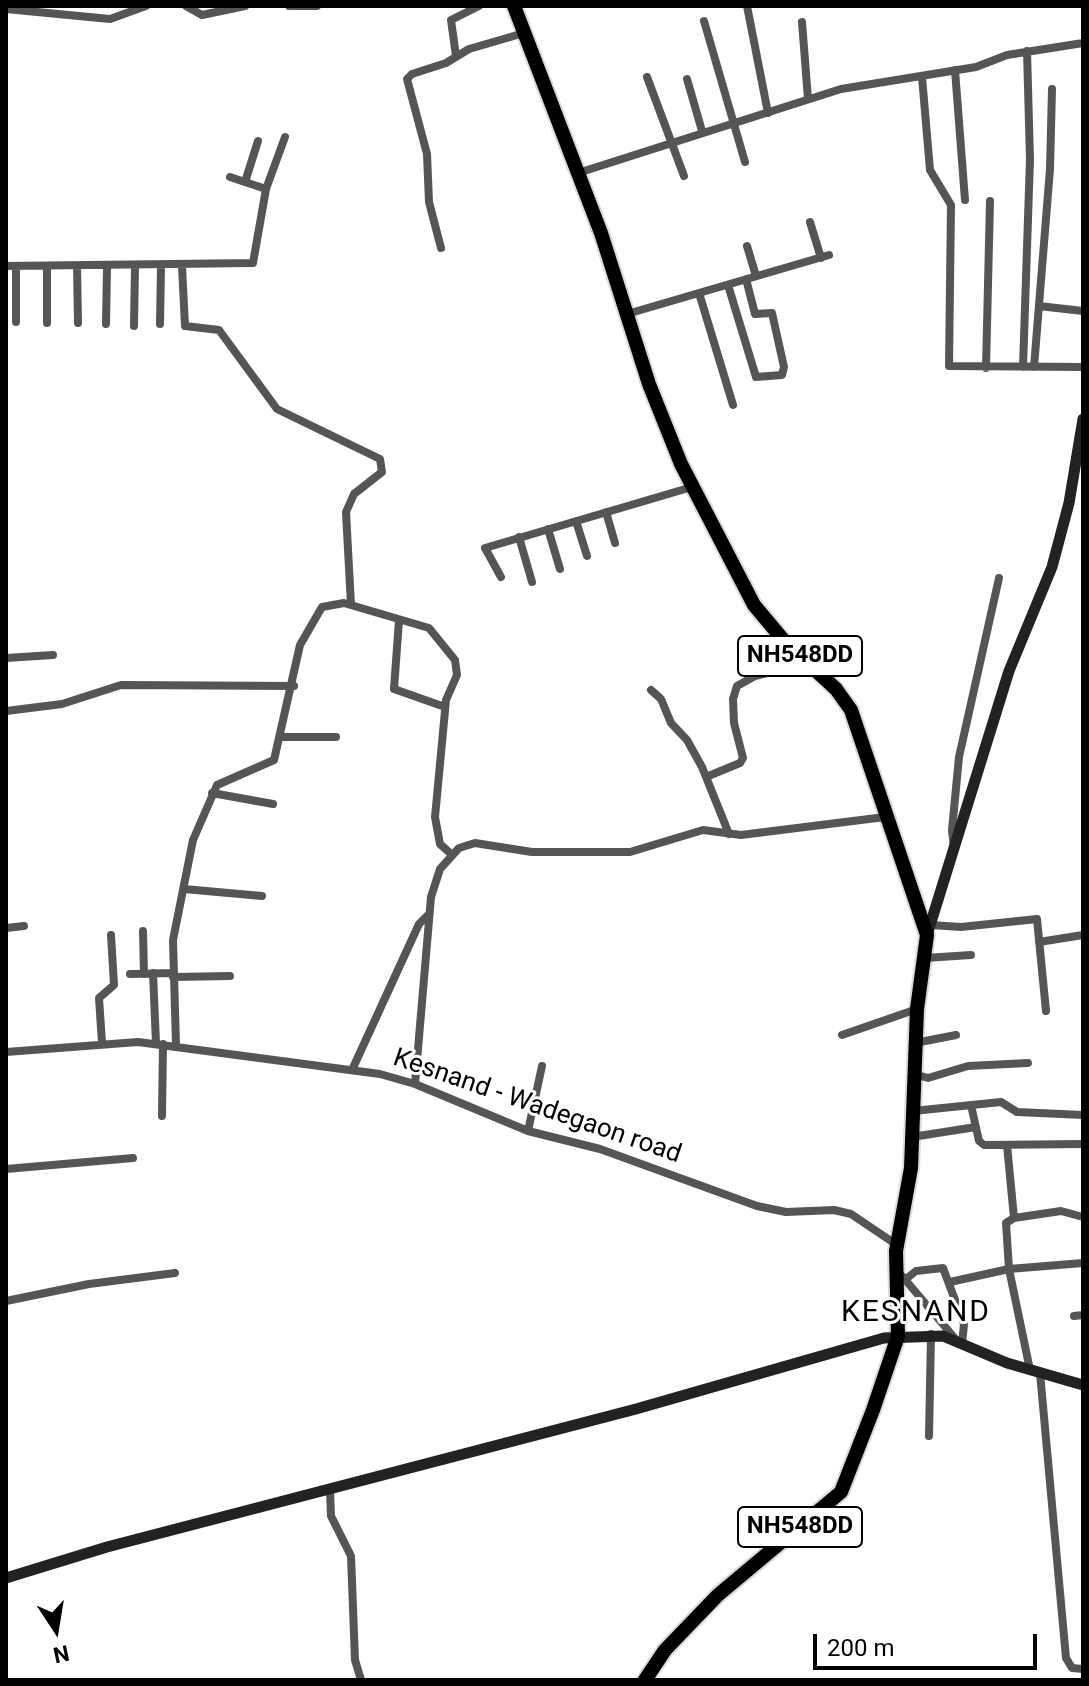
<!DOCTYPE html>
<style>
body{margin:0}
#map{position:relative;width:1089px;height:1686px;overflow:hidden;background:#fff;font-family:Roboto,sans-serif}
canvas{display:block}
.frame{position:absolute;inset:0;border:8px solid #000;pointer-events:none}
.north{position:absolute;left:16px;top:1590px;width:80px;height:80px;-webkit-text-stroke:6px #fff;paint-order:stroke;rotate:168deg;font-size:22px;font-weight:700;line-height:32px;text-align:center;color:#000}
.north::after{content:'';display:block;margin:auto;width:28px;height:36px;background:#000;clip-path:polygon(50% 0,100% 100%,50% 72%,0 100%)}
.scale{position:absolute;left:813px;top:1634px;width:224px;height:36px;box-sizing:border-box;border:4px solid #000;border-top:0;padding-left:10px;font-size:24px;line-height:28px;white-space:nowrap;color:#000;-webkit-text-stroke:6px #fff;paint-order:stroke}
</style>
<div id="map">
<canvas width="1089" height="1686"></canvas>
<div class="frame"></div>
<div class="north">N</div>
<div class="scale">200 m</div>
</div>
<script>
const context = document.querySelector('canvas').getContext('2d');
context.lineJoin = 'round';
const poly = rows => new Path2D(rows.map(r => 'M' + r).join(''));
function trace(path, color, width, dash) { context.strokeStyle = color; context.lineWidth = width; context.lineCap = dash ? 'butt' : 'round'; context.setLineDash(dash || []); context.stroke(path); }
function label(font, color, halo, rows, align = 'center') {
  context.font = font + ' Roboto,sans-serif'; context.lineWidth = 6; context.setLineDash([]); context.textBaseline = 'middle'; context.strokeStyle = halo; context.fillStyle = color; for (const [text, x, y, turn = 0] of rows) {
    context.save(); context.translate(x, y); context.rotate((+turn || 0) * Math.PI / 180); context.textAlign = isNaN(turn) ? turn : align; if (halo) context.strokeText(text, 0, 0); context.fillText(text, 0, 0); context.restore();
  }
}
const highway = poly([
 [514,6,601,233,649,384,681,464,754,605,785,642,836,689,851,710,927,935,917,1009,911,1168,896,1251,898,1336,873,1410,841,1492,718,1595,665,1650,645,1680]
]);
trace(highway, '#dbdbdb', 18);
trace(poly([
 [186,6,202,15,245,6],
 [289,6,317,6],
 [747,6,768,113],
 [6,9,110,19,146,6],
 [704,21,745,162],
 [802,22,808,99],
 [456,56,451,20,479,6],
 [955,70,965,200],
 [647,77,684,176],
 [922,77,930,170,951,205,949,366,1083,367],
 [687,79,702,131],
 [578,173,841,89,976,67,1007,55,1083,43],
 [230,177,266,189],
 [245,182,258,141],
 [810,222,821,258],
 [747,246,756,276],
 [441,248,429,202,427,154,407,79,412,74,446,63,469,49,524,33],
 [6,266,253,263,266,189,285,137],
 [47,266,47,323],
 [77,266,78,323],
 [182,266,185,326,219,330,277,409,380,459,382,472,354,494,346,512,351,605],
 [728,285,756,377,782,375,784,367,772,313,755,314,746,279],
 [699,293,733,405],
 [1039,306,1083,311],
 [627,314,829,255],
 [16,322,16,267],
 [106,324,107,267],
 [160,324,161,266],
 [134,326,135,267],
 [1023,367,1030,159,1027,51],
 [1034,367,1050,169,1052,89],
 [986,368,990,201],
 [606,512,615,543],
 [576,521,587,556],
 [548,529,560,569],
 [519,537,532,582],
 [501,577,485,548,692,487],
 [399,620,394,689,445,707],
 [6,658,53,655],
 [651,690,661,699,671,723,687,740,702,767,729,834],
 [6,711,62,704,121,685,294,686],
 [281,737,336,737],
 [706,777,740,763,743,758,734,723,733,699,737,686,755,676,807,663],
 [212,793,273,804],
 [954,848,952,830,959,757,999,578],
 [184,889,262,896],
 [931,925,961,927,1037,919,1046,1011],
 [6,928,24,926],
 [143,931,144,974],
 [1039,942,1083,935],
 [925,958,971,955],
 [153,973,156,1043],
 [130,974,173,973],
 [173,977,230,976],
 [842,1035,917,1009],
 [102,1043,99,998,114,985,111,935],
 [915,1043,956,1035],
 [176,1045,173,940,193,840,217,785,274,760,300,645,322,607,344,603,429,628,455,660,457,675,446,700,435,817,440,844,451,854],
 [6,1052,138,1042,380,1074,415,1084,528,1131,600,1149,757,1206,786,1212,834,1210,851,1214,897,1245],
 [352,1070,419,924,429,914],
 [914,1074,928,1078,968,1066,1028,1063],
 [415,1084,431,897,440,869,459,848,475,843,532,852,630,852,703,830,741,835,885,817],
 [971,1105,979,1141,984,1145,1083,1144],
 [913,1111,1001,1102,1017,1112,1083,1115],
 [162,1116,163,1044],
 [528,1131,542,1066],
 [912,1137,976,1127],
 [1007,1145,1014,1218],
 [6,1169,133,1158],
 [902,1276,958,1342],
 [906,1279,916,1271,943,1268,964,1324,962,1344],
 [950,1282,1009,1269,1083,1263],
 [6,1301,89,1284,175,1273],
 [1074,1316,1083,1315],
 [1030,1370,1009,1269,1006,1223,1014,1218,1061,1211,1083,1217],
 [1040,1373,1066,1658,1072,1668,1083,1669],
 [929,1436,931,1334],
 [330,1490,331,1516,351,1556,355,1660,361,1680]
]), '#555', 8);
trace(poly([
 [927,935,1009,671,1052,567,1069,503,1083,419],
 [6,1578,107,1547,636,1409,884,1338,943,1336,1007,1363,1083,1385]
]), '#222', 11);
trace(highway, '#000', 14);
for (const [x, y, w] of [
 [800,656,124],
 [800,1527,124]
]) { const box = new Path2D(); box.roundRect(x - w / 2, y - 20, w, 40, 6); context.fillStyle = '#fff'; context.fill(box); trace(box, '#000', 2); }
label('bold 24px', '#000', null, [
 ["NH548DD",800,656],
 ["NH548DD",800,1527]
]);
label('26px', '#000', '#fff', [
 ["Kesnand - Wadegaon road",537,1107,19]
]);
context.letterSpacing = '2px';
label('30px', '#000', '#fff', [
 ["KESNAND",916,1313]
]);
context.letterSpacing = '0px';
</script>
